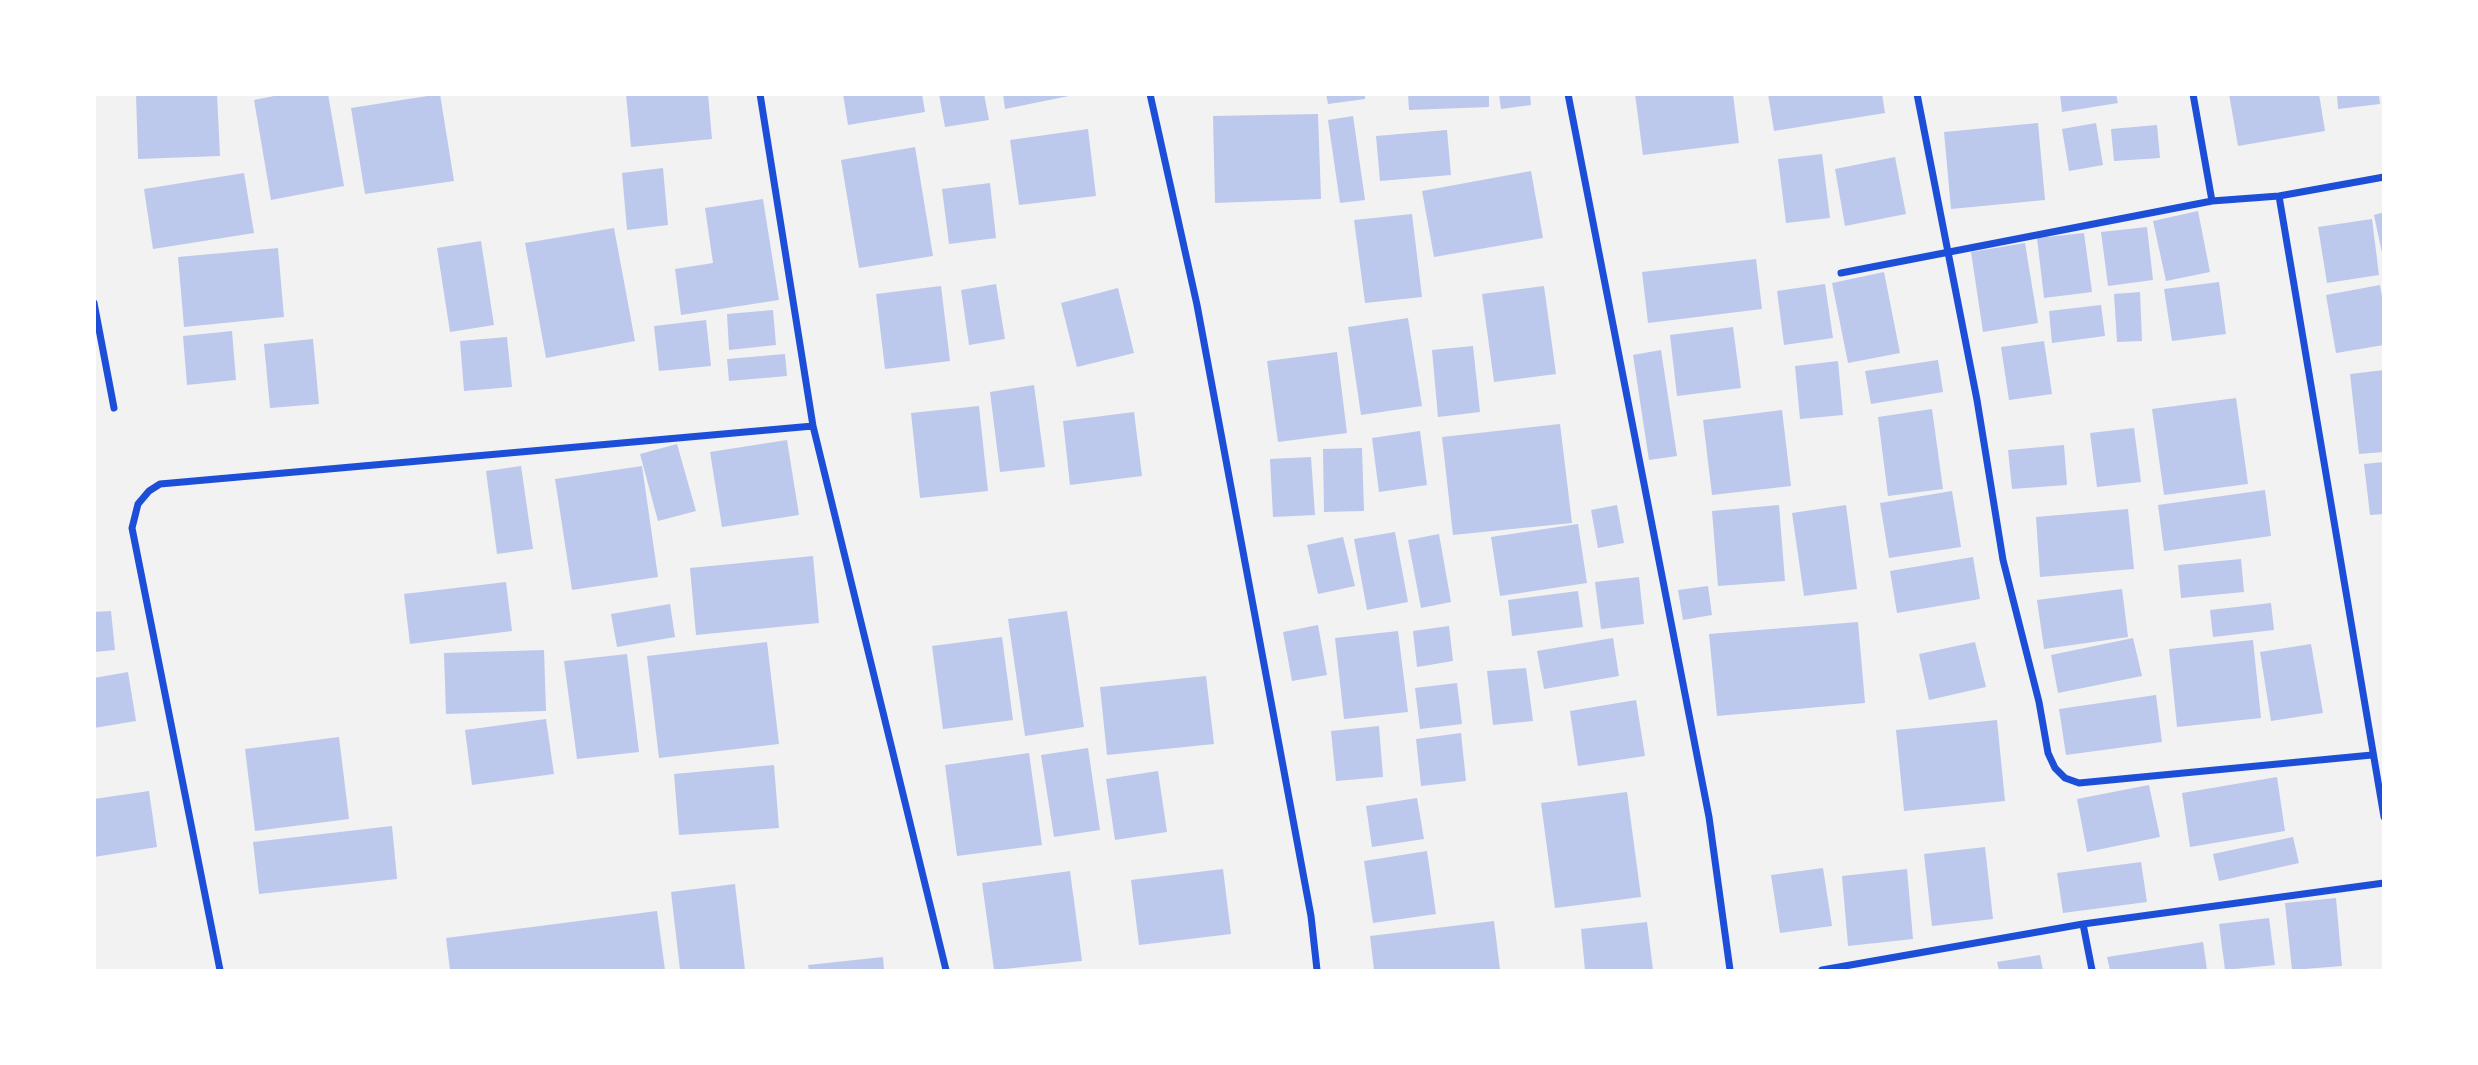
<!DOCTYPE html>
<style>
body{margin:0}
#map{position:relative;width:2478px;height:1065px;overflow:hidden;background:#f2f2f2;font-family:"PT Sans Narrow",sans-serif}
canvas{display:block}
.frame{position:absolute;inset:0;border:96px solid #fff;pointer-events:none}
</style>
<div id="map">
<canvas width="2478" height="1065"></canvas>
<div class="frame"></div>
</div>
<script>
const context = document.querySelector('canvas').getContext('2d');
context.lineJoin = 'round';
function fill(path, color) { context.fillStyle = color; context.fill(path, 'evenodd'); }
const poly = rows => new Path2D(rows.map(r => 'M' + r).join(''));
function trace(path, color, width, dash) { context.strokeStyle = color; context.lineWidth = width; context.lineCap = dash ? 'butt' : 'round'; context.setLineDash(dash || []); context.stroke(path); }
fill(poly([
 [136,94,217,94,220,156,138,159],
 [284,94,328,94,344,186,271,200,254,100],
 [440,94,454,181,365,194,351,108],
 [626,94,708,94,712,139,631,147],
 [843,94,922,94,925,112,848,125],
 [939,94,984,94,989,120,945,127],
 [1003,94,1069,94,1069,96,1005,109],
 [1326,94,1365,94,1365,99,1328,104],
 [1408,94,1489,94,1489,107,1409,110],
 [1499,94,1530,94,1531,105,1501,109],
 [1635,94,1733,94,1739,143,1643,155],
 [1768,94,1882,94,1885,113,1774,131],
 [2060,94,2116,94,2118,103,2062,112],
 [2229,94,2319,94,2325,131,2238,146],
 [2337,94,2379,94,2380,104,2338,109],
 [1318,114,1321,199,1215,203,1213,116],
 [1353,116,1365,200,1340,203,1328,120],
 [2038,123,2045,200,1951,209,1944,132],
 [2096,123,2103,165,2069,171,2062,129],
 [2157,125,2160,158,2114,161,2111,129],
 [1088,129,1096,196,1019,205,1010,140],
 [1447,130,1451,175,1380,181,1376,136],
 [915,147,933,256,859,268,841,160],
 [1822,154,1830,218,1786,223,1778,159],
 [1895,157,1906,214,1845,226,1835,169],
 [663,168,668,225,627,230,622,173],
 [1531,171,1543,238,1434,257,1422,191],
 [244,173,254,233,153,249,144,189],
 [990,183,996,238,949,244,942,189],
 [763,199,779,300,681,315,675,269,713,263,705,208],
 [2198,211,2210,272,2166,281,2153,221],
 [2384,212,2384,253,2382,253,2374,215],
 [1412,214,1422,297,1365,303,1354,220],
 [2372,219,2379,275,2327,283,2318,227],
 [2147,227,2153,280,2108,286,2101,232],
 [614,228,635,341,546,358,525,243],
 [2084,233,2092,292,2044,298,2037,238],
 [481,241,494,325,450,332,437,248],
 [2025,243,2038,323,1983,332,1971,252],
 [278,248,284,317,184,327,178,257],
 [1756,259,1762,309,1648,323,1642,272],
 [1884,272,1900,353,1848,363,1832,283],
 [2219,282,2226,334,2172,341,2164,289],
 [996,284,1005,339,969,345,961,290],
 [1825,284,1833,338,1784,345,1777,291],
 [2380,285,2384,308,2384,345,2336,353,2326,295],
 [941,286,950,361,885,369,876,294],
 [1544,286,1556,374,1494,382,1482,294],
 [1118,288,1134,353,1077,367,1061,303],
 [2140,292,2142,341,2117,342,2114,294],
 [2101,305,2105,336,2052,343,2049,311],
 [773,310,776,345,729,350,727,314],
 [1408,318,1422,406,1361,415,1348,327],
 [706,320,711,366,659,371,654,326],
 [1733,327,1741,388,1677,396,1670,335],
 [232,331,236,380,187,385,183,336],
 [507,337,512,387,464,391,460,341],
 [313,339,319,404,270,408,264,344],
 [2044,341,2052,394,2009,400,2001,347],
 [1473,346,1480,412,1438,417,1432,350],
 [1661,350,1677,456,1649,460,1633,355],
 [1337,352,1347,433,1278,442,1267,361],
 [785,354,787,376,729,381,727,359],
 [1938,360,1943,392,1871,404,1865,371],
 [1838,361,1843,415,1800,419,1795,366],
 [2384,370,2384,452,2359,454,2350,374],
 [1034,385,1045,467,1000,472,990,392],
 [2236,398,2248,484,2164,495,2152,409],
 [979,406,988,491,920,498,911,413],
 [1932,409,1943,489,1888,496,1878,417],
 [1782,410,1791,486,1712,495,1703,420],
 [1134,412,1142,476,1070,485,1063,421],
 [1560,424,1572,523,1453,535,1442,437],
 [2134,428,2141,482,2097,487,2090,433],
 [1420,431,1427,485,1379,492,1372,438],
 [787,440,799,515,722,527,710,452],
 [677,444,696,511,658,521,640,454],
 [2064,445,2067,485,2012,489,2008,450],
 [1362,448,1364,511,1324,512,1323,449],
 [1311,457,1315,515,1273,517,1270,459],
 [2384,462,2384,514,2370,515,2364,464],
 [521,466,533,549,497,554,486,471],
 [642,466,658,577,572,590,555,479],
 [2265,490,2271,536,2164,551,2158,505],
 [1952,491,1961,547,1889,558,1880,503],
 [1617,505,1624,543,1598,548,1591,510],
 [1779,505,1785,581,1718,586,1712,511],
 [1846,505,1857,589,1804,596,1792,513],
 [2128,509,2134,569,2040,577,2036,517],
 [1578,524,1587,583,1500,596,1491,537],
 [1395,532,1408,602,1367,610,1354,539],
 [1439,534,1451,602,1421,608,1408,540],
 [1343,537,1355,586,1318,594,1307,545],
 [813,556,819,623,696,635,690,568],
 [1973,557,1980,599,1897,613,1890,571],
 [2241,559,2244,592,2181,598,2178,565],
 [1639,577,1644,624,1601,629,1595,582],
 [506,582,512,631,410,644,404,594],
 [1708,586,1712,615,1683,620,1678,590],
 [2122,589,2128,637,2044,649,2037,600],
 [1578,591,1583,627,1512,636,1508,600],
 [2271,603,2274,630,2213,637,2210,610],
 [670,604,675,637,617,647,611,614],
 [111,611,115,650,94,652,94,612],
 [1067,611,1084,727,1025,736,1008,619],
 [1858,622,1865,703,1717,716,1709,634],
 [1318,625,1327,675,1292,681,1283,632],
 [1449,626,1453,661,1417,667,1413,631],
 [1398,631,1408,712,1344,719,1335,638],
 [1002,637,1013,720,943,729,932,646],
 [1613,638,1619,676,1544,689,1537,651],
 [2133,638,2142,676,2058,693,2051,655],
 [2253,640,2261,718,2177,727,2169,649],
 [767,642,779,744,659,758,647,656],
 [1975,642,1986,687,1929,700,1919,654],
 [2311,644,2323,713,2271,721,2260,652],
 [544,650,546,711,446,714,444,653],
 [627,654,639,752,577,759,564,661],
 [1526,668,1533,721,1493,725,1487,671],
 [128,672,136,721,94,728,94,678],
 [1206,676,1214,744,1107,755,1100,687],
 [1457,683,1462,724,1420,729,1415,688],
 [2156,695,2162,742,2066,755,2059,709],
 [1636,700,1645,756,1578,766,1570,711],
 [546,719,554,774,472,785,465,730],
 [1997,720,2005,801,1904,811,1896,730],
 [1379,726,1383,777,1336,781,1331,731],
 [1461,733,1466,781,1421,786,1416,739],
 [339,737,349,819,255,831,245,749],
 [1088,748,1100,830,1054,837,1041,755],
 [1029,753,1042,845,957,856,945,765],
 [774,765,779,828,679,835,674,774],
 [1158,771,1167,832,1115,840,1106,779],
 [2277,777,2285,831,2190,847,2182,793],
 [2149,785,2160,837,2087,852,2077,799],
 [149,791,157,847,94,857,94,799],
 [1627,792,1641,897,1555,908,1541,803],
 [1417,798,1424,839,1372,847,1366,806],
 [392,826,397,879,259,894,253,842],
 [2293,837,2299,863,2219,881,2213,854],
 [1985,847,1993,919,1932,926,1924,854],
 [1427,851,1436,914,1373,923,1364,861],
 [2141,862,2147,902,2063,913,2057,873],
 [1823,868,1832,926,1780,933,1771,875],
 [1223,869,1231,934,1139,945,1131,880],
 [1907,869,1913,939,1848,946,1842,876],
 [1070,871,1082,961,994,970,982,883],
 [735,884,745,970,680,970,671,892],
 [2336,898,2342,966,2292,970,2285,903],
 [657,911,665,970,450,970,446,938],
 [2269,918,2275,965,2225,970,2219,924],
 [1494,921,1500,970,1374,970,1370,936],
 [1647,922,1653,970,1585,970,1581,929],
 [2203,942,2207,970,2110,970,2107,957],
 [2040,955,2043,970,1999,970,1997,962],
 [883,957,884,970,809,970,808,965]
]), '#bdc9ec');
trace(poly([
 [760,94,813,426,946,970],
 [1150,94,1197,305,1311,916,1317,970],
 [1568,94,1709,817,1730,970],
 [1917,94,1977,400,2003,560,2039,702,2048,753,2055,768,2065,778,2079,783,2372,755],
 [2193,94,2212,201],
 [2279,196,2384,817],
 [1841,273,2212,201,2279,196,2384,177],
 [94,303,114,408],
 [220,970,132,528,138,504,149,491,160,484,813,426],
 [1822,970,2083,924],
 [2092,970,2083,924,2384,883]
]), '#1d4ed8', 7);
</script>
